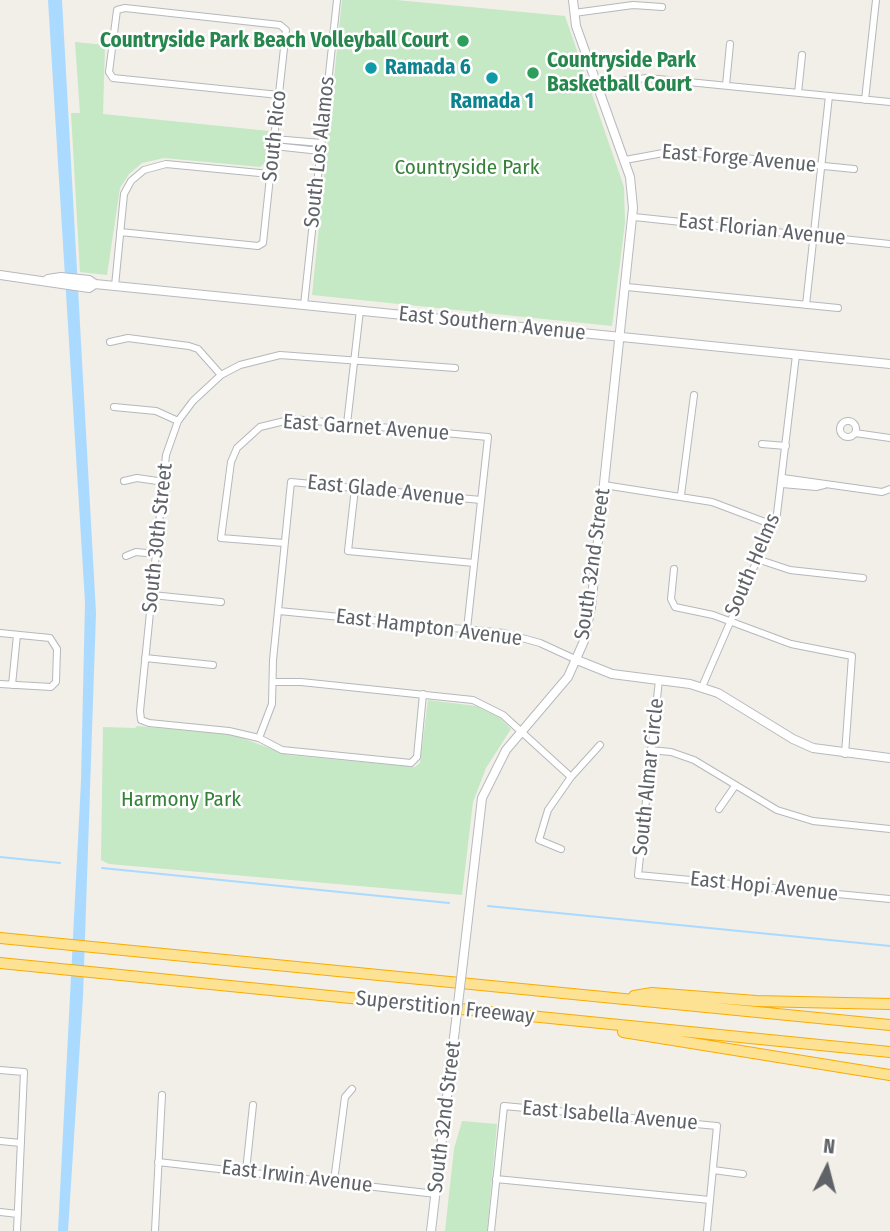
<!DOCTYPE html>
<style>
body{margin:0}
#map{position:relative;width:890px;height:1231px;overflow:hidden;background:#f1efe8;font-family:"Fira Sans Condensed",sans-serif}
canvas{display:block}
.north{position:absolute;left:792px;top:1133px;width:70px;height:70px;-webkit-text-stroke:5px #fff;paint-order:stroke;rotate:6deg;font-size:19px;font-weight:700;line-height:28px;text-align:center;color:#5f6368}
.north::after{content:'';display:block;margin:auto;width:24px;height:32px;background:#5f6368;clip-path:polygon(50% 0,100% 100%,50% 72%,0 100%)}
</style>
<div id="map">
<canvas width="890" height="1231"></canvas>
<div class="north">N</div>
</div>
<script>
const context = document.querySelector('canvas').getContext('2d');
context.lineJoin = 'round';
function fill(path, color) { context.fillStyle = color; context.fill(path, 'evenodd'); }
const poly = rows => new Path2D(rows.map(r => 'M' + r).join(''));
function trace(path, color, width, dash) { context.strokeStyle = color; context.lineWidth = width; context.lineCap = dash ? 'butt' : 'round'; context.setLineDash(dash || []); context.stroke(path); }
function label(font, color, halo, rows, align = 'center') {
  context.font = font + ' "Fira Sans Condensed",sans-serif'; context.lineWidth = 5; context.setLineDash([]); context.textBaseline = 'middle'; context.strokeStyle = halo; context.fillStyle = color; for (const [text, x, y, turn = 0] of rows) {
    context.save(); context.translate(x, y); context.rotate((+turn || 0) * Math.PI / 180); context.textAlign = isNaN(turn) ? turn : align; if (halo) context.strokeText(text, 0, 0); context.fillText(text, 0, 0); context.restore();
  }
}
fill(poly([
 [342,0,396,0,565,16,624,187,625,223,612,326,312,295],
 [75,42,105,45,103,114,269,131,265,163,260,167,164,158,142,163,129,174,120,188,107,275,80,272,71,113,80,113],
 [428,700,476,706,500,718,511,729,486,768,473,802,462,895,109,864,101,860,103,727,135,728,137,726,234,735,288,755,415,767,420,763],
 [462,1121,497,1124,487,1231,445,1231,454,1149]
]), '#c5e8c5');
fill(poly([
 [48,0,62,0,96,613,83,996,68,1231,58,1231,81,781,85,602]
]), '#aadaff');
trace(poly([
 [0,857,60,863],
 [102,868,449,903],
 [488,906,890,946]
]), '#aadaff', 2);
const street = poly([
 [574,13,633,5,662,7],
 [726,85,730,44],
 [598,89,625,80,648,78,890,102],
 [798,93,802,55],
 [865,100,876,0],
 [274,139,321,143],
 [274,146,320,151],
 [625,160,674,151,854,169],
 [634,217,890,244],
 [120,232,258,246,263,243,274,139,286,30,280,25,125,8,117,10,109,72,113,78,279,95],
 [115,286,124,194,131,181,144,170,166,164,270,174],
 [627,287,838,308],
 [304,305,337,0],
 [806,305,829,96],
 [110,342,128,338,189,346,198,349,221,375],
 [114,407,156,411,178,421],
 '840 429a8 8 0 1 1 16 0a8 8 0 1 1-16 0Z',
 [347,424,360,310],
 [855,433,890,438],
 [762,444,786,446],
 [783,478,882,492,890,489],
 [124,481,137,478,164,482],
 [782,484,816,487,824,485],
 [604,485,712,502,773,525],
 [355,488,348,551,474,563],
 [681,495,694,395],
 [284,543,221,538,231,462,237,448,260,427,293,419,488,437,467,629],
 [126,556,136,552,156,554],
 [757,559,790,570,863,578],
 [674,569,671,599,675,607,713,615,791,644,852,656,845,754],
 [152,595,221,602],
 [279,611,504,633,540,643,577,660],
 [0,633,50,638,57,649,56,682,51,687,0,684],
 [145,658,213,665],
 [659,680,638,875,890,899],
 [274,682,301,682,473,700,503,715,571,777],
 [12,685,17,635],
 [702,687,777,514,796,355],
 [423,694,417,757,411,763,282,750,259,738,229,731,149,723,141,720,140,711,166,455,178,421,193,401,221,375,240,365,280,355,455,368],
 [259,738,272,704,273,660,291,482,481,500],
 [650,750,671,752,694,760,777,810,813,821,890,829],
 [719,809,735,786],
 [561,849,539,840,548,810,571,777,600,745],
 [0,1070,24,1072,17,1231],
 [0,1141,21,1143],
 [158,1162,436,1194],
 [713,1170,743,1174],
 [246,1171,253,1105],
 [496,1179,710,1200],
 [334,1181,345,1097,352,1089],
 [0,1212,18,1214],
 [155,1231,162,1095],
 [491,1231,504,1106,717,1126,707,1231]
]);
const secondary = poly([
 [0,275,89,288,95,284],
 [48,279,61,277,89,280,95,284,890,364],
 [577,660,612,674,690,684,718,693,793,739,813,748,890,758],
 [463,962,482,798,506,750,568,677,584,641,591,607,633,208,630,177,576,26,573,0],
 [431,1231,455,1029]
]);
const highway = poly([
 [0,938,890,1025],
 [0,963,890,1052],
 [634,996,652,993,756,1001,890,1004],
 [623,1032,890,1075]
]);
trace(street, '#b5b8bc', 8);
trace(secondary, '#b6babf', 10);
trace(highway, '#f9ab00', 12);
trace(street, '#fff', 6);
trace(secondary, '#fff', 8);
trace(highway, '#fde293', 10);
const secondaryBridge = poly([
 [455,1029,463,962]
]);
trace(secondaryBridge, '#b6babf', 10, []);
trace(secondaryBridge, '#fff', 8);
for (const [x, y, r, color] of [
 [463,41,7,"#2e9e5b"],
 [371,68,7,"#0f9aa8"],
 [533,73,7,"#2e9e5b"],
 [492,78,7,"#0f9aa8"]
]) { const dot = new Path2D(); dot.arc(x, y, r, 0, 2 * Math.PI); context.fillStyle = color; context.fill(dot); trace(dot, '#fff', 2.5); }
label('bold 21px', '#27864d', '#fff', [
 ["Countryside Park Beach Volleyball Court",449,41],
 ["Countryside Park",547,61,"left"],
 ["Basketball Court",547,85,"left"]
], 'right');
label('bold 21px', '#0d838f', '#fff', [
 ["Ramada 6",385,68],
 ["Ramada 1",492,102,"center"]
], 'left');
label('21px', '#5f6368', '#fff', [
 ["South Rico",275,136,-84],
 ["South Los Alamos",320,152,-84],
 ["East Forge Avenue",739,159,5],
 ["East Florian Avenue",762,230,6],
 ["East Southern Avenue",492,324,6],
 ["East Garnet Avenue",366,428,4],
 ["East Glade Avenue",386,491,6],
 ["South 30th Street",158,538,-84],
 ["South 32nd Street",593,564,-82],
 ["South Helms",753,565,-67],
 ["East Hampton Avenue",429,628,7],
 ["South Almar Circle",649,777,-84],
 ["East Hopi Avenue",764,887,6],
 ["Superstition Freeway",445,1008,6],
 ["East Isabella Avenue",610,1116,5],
 ["South 32nd Street",445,1117,-83],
 ["East Irwin Avenue",297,1177,7]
]);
label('21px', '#348238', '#fff', [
 ["Countryside Park",467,168],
 ["Harmony Park",181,800]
]);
</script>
